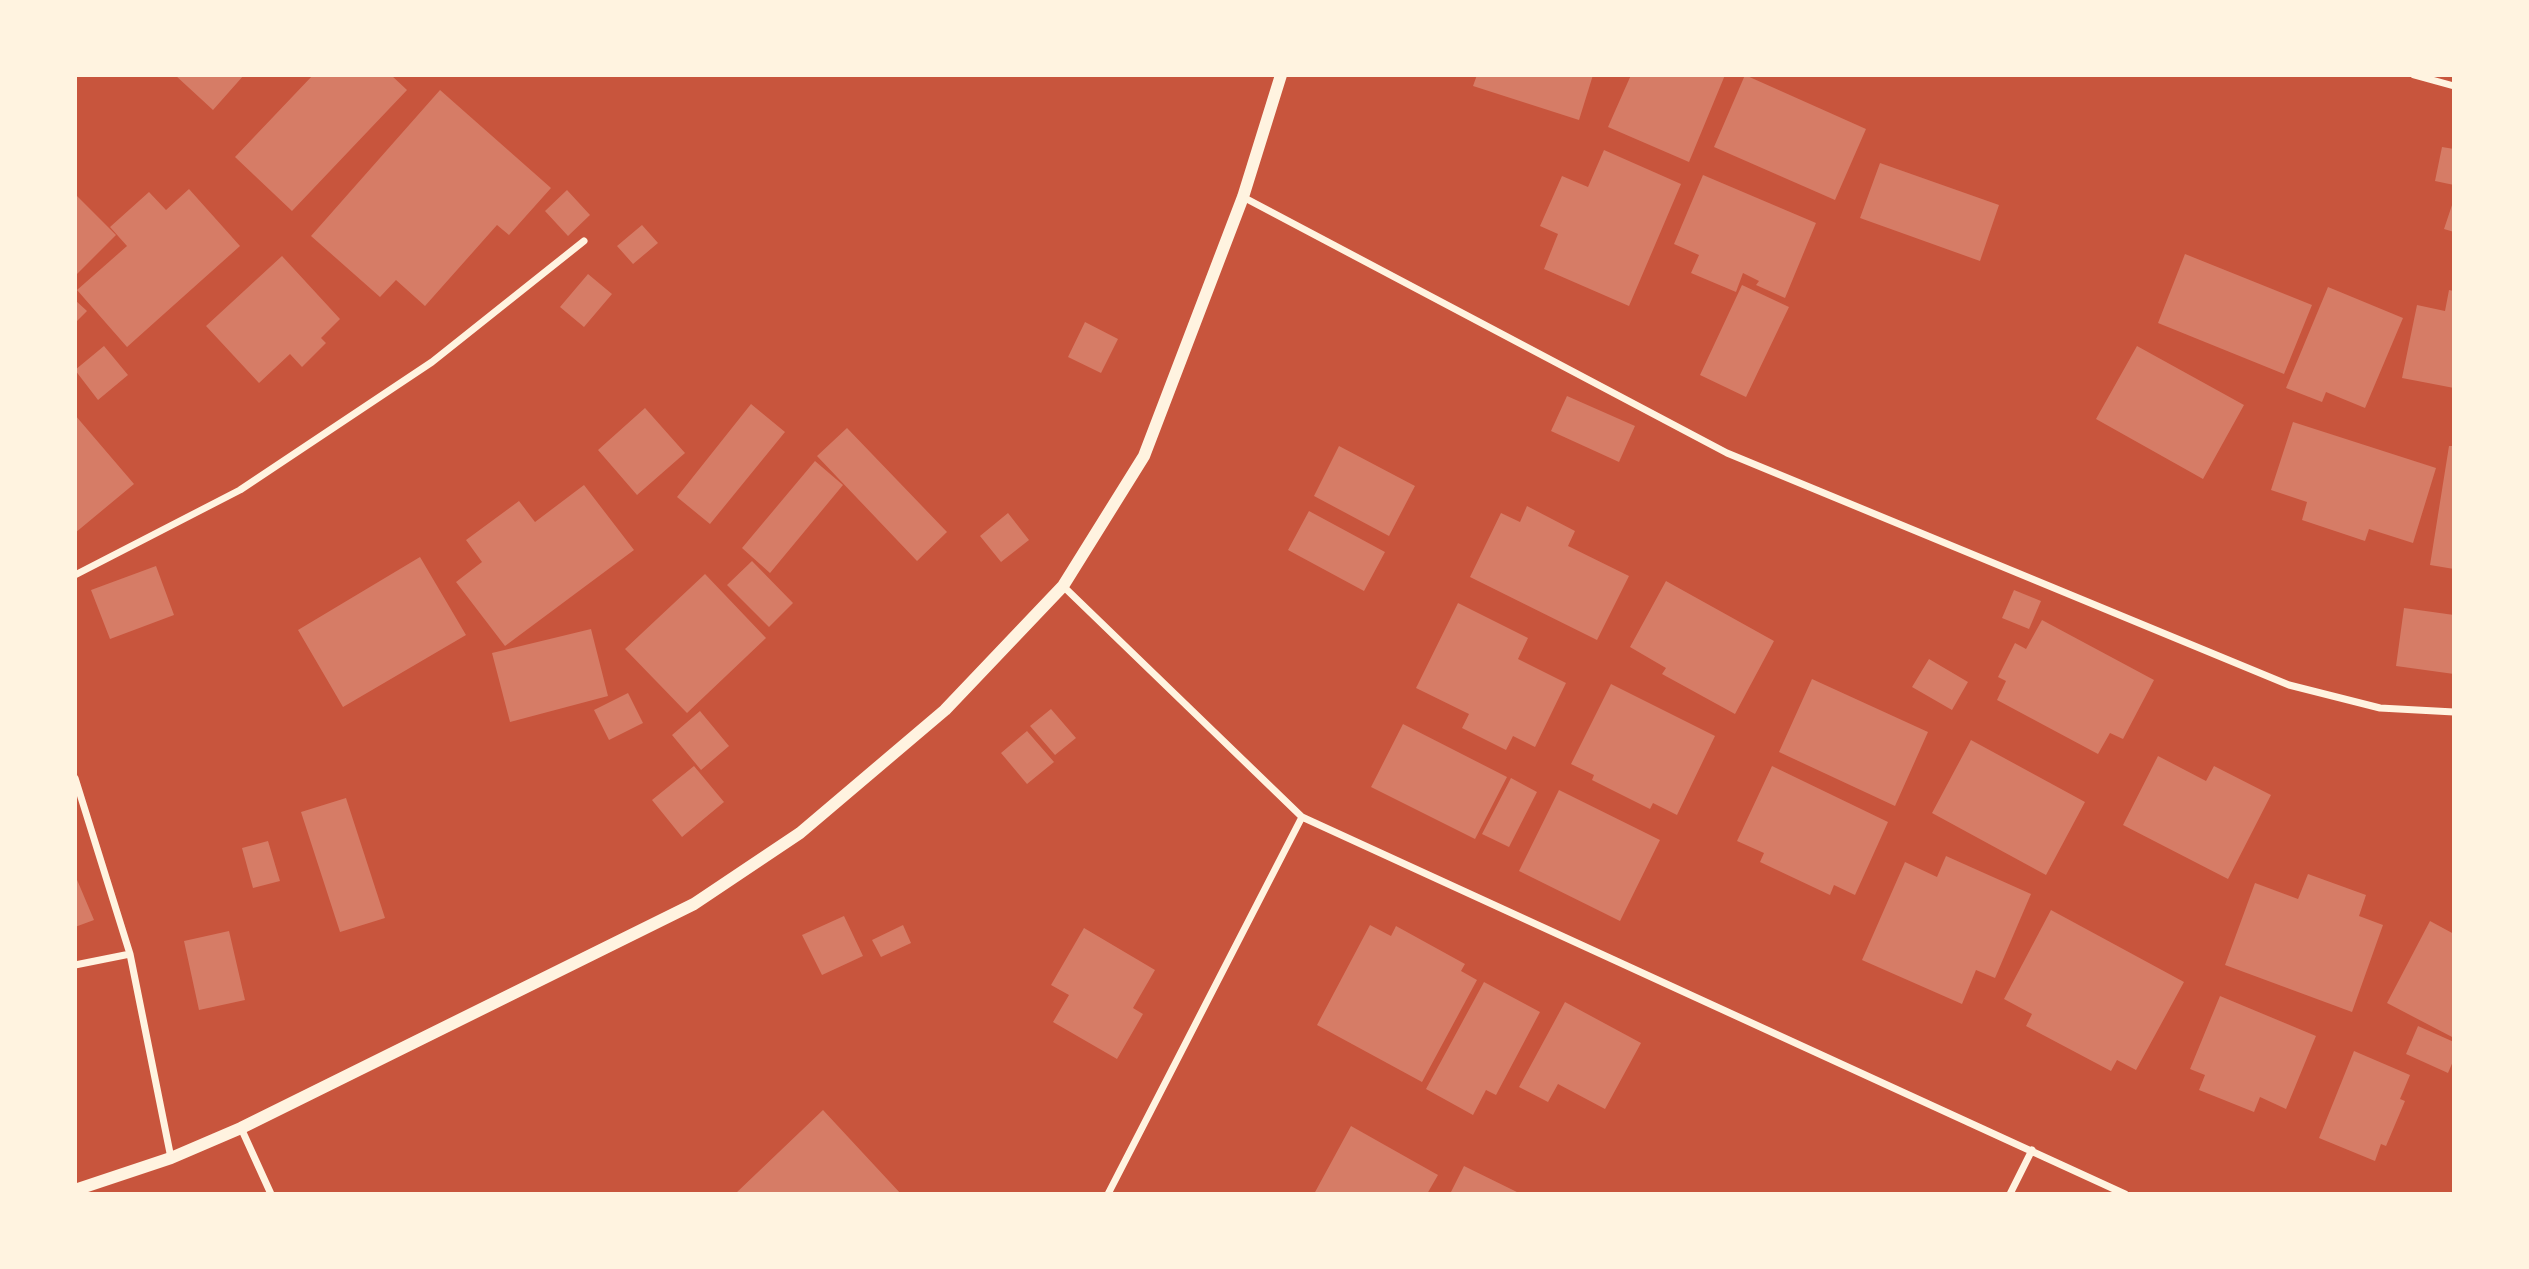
<!DOCTYPE html>
<style>
body{margin:0}
#map{position:relative;width:2529px;height:1269px;overflow:hidden;background:#c8553d;font-family:"Nunito Sans",sans-serif}
canvas{display:block}
.frame{position:absolute;inset:0;border:77px solid #fff3e0;pointer-events:none}
</style>
<div id="map">
<canvas width="2529" height="1269"></canvas>
<div class="frame"></div>
</div>
<script>
const context = document.querySelector('canvas').getContext('2d');
context.lineJoin = 'round';
function fill(path, color) { context.fillStyle = color; context.fill(path, 'evenodd'); }
const poly = rows => new Path2D(rows.map(r => 'M' + r).join(''));
function trace(path, color, width, dash) { context.strokeStyle = color; context.lineWidth = width; context.lineCap = dash ? 'butt' : 'round'; context.setLineDash(dash || []); context.stroke(path); }
fill(poly([
 [175,75,244,75,213,110],
 [313,75,391,75,407,90,292,211,235,157],
 [1477,75,1593,75,1579,120,1473,86],
 [1631,75,1725,75,1689,162,1608,127],
 [1745,75,1866,129,1835,200,1714,147],
 [440,90,551,188,509,235,497,225,425,306,396,280,380,297,311,236],
 [2442,147,2454,149,2454,185,2435,181],
 [1604,150,1681,184,1629,306,1544,269,1558,234,1540,226,1562,176,1588,187],
 [1880,163,1999,205,1980,261,1860,218],
 [1703,175,1816,223,1785,298,1756,285,1759,281,1743,273,1736,292,1691,273,1699,255,1674,244],
 [189,189,240,246,127,347,77,290,127,246,110,227,149,192,166,210],
 [567,190,590,215,568,236,545,211],
 [75,194,116,235,75,276],
 [2453,202,2454,202,2454,232,2444,229],
 [642,225,658,243,633,264,617,246],
 [2185,254,2312,305,2284,374,2158,323],
 [282,256,340,319,321,338,326,343,302,367,290,354,259,383,206,326],
 [588,274,612,294,584,327,560,307],
 [1742,285,1789,307,1746,397,1700,375],
 [2328,287,2403,318,2365,408,2326,392,2322,402,2286,388],
 [2449,290,2454,291,2454,388,2402,378,2417,305,2445,311],
 [75,300,87,311,75,323],
 [1085,322,1118,339,1101,373,1068,357],
 [104,346,128,375,98,400,75,370],
 [2137,346,2244,405,2203,479,2096,419],
 [1567,396,1635,426,1619,462,1551,431],
 [751,404,785,432,710,524,677,497],
 [645,408,685,453,637,495,598,450],
 [75,415,134,484,75,533],
 [2293,422,2436,468,2413,543,2369,529,2365,541,2302,520,2307,502,2271,490],
 [847,428,947,532,917,561,817,456],
 [1339,446,1415,486,1389,536,1314,496],
 [2449,446,2454,446,2454,569,2430,565],
 [815,461,843,485,770,573,742,548],
 [584,485,634,550,505,646,456,582,482,562,466,540,519,501,535,522],
 [1527,506,1575,531,1568,546,1629,576,1597,640,1470,577,1501,513,1520,522],
 [1309,511,1385,552,1364,591,1288,550],
 [1008,513,1029,540,1001,562,980,536],
 [420,557,466,635,343,707,298,630],
 [752,561,793,603,769,627,727,585],
 [156,566,174,615,110,639,91,590],
 [705,574,766,638,687,713,625,649],
 [1666,581,1774,641,1735,714,1662,674,1666,668,1630,647],
 [2014,590,2041,601,2029,629,2002,618],
 [1458,603,1528,638,1518,659,1566,683,1535,747,1513,736,1506,750,1462,728,1469,714,1416,688],
 [2404,608,2454,615,2454,674,2396,666],
 [2042,620,2154,680,2123,739,2110,733,2098,754,1997,700,2006,681,1998,677,2015,643,2026,649],
 [591,629,608,696,510,722,492,653],
 [1929,659,1968,682,1952,710,1912,687],
 [1812,679,1928,732,1895,806,1779,752],
 [1611,684,1715,736,1677,815,1653,803,1650,809,1592,780,1594,775,1571,764],
 [628,693,643,723,609,740,594,710],
 [1051,709,1076,738,1055,755,1030,726],
 [700,711,729,746,701,770,672,735],
 [1403,724,1507,777,1475,839,1371,787],
 [1027,731,1054,762,1027,784,1001,753],
 [1971,740,2085,802,2046,875,1932,813],
 [2158,756,2206,781,2214,766,2271,795,2228,879,2123,825],
 [694,766,724,802,682,837,652,800],
 [1772,766,1888,822,1855,895,1834,885,1830,895,1760,862,1764,853,1737,841],
 [1511,778,1537,792,1509,847,1482,834],
 [1559,790,1660,840,1620,921,1519,871],
 [346,798,385,918,340,932,301,812],
 [268,841,280,881,253,888,242,848],
 [1946,856,2031,894,1995,978,1976,970,1962,1004,1862,960,1905,862,1937,877],
 [2308,874,2366,895,2359,916,2383,925,2352,1012,2225,965,2255,883,2298,899],
 [75,875,94,920,75,927],
 [2051,910,2184,982,2136,1070,2117,1060,2111,1071,2026,1026,2032,1014,2004,999],
 [844,916,863,956,822,975,802,935],
 [2430,921,2454,934,2454,1038,2387,1003],
 [903,925,911,943,881,957,872,940],
 [1370,925,1391,936,1396,926,1465,964,1461,971,1477,980,1422,1082,1317,1025],
 [1084,928,1155,970,1133,1008,1143,1014,1117,1059,1053,1022,1069,995,1051,985],
 [229,931,245,1000,199,1010,184,941],
 [1484,982,1540,1012,1496,1095,1486,1090,1473,1115,1426,1089],
 [2220,996,2316,1036,2286,1109,2260,1097,2254,1112,2199,1090,2205,1075,2190,1069],
 [1565,1002,1641,1043,1605,1109,1558,1084,1548,1102,1519,1087],
 [2418,1026,2454,1042,2454,1059,2448,1073,2406,1054],
 [2354,1051,2410,1075,2400,1099,2405,1101,2386,1146,2381,1144,2375,1161,2319,1138],
 [823,1110,901,1194,735,1194],
 [1351,1126,1438,1175,1427,1194,1314,1194],
 [1464,1166,1521,1194,1450,1194]
]), '#d67c66');
trace(poly([
 [2414,75,2454,86],
 [1243,197,1727,453,2289,685,2380,708,2454,712],
 [75,575,240,490,432,362,584,241],
 [1063,586,1302,817,2125,1194],
 [75,778,130,954,171,1158],
 [75,965,130,954],
 [241,1128,271,1194],
 [1108,1194,1302,817],
 [2010,1194,2032,1150]
]), '#fff3e0', 7);
trace(poly([
 [75,1190,171,1158,241,1128,694,904,800,833,945,710,1063,586,1144,456,1243,197,1281,75]
]), '#fff3e0', 12);
</script>
